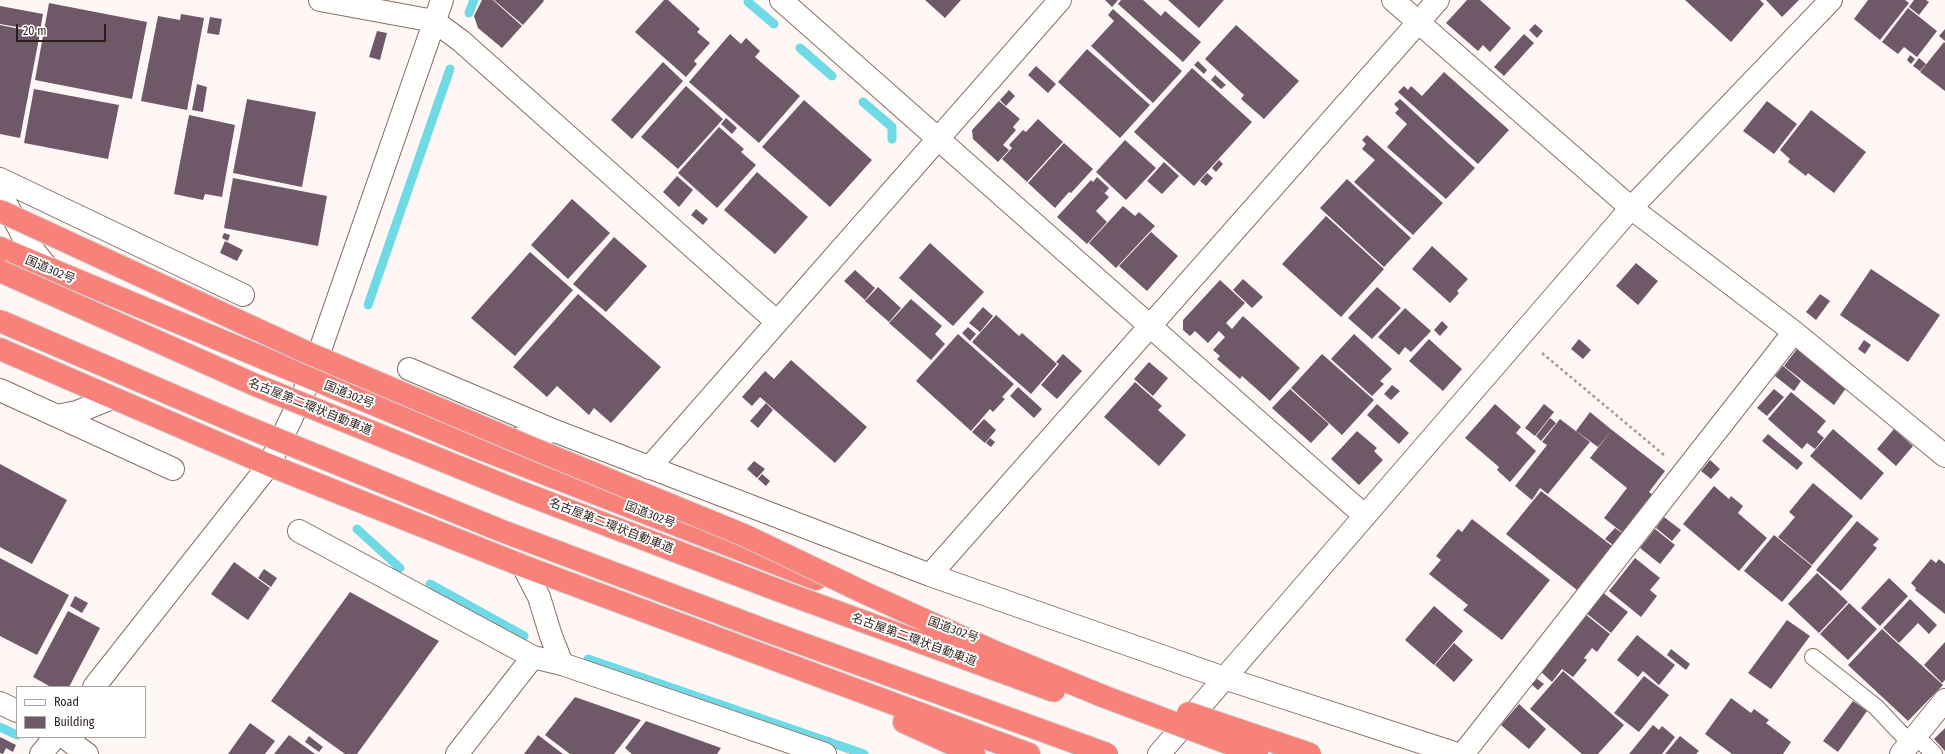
<!DOCTYPE html>
<meta charset="utf-8">
<style>
body{margin:0}
#map{position:relative;width:1945px;height:754px;overflow:hidden;background:#fef7f5;font-family:"Fira Sans Condensed",sans-serif}
canvas{display:block}
.legend{position:absolute;left:16px;top:686px;width:130px;height:52px;box-sizing:border-box;background:#fff;border:1px solid #aaa5a4;margin:0;padding:5px 7px;list-style:none;font-size:12px;color:#2a1f1b}
.legend li{display:flex;align-items:center;gap:8px;height:20px}
.legend b{width:20px;border:1px solid #aaa5a4}
.scale{position:absolute;left:16px;top:24px;width:90px;height:18px;box-sizing:border-box;border:2px solid #2a1f1b;border-top:0;padding-left:5px;font-size:12px;line-height:14px;white-space:nowrap;color:#2a1f1b;-webkit-text-stroke:3px #fff;paint-order:stroke}
</style>
<div id="map">
<canvas width="1945" height="754"></canvas>
<ul class="legend">
<li><b style="height:5px;background:#fff"></b>Road</li>
<li><b style="height:11px;background:#6f5868"></b>Building</li>
</ul>
<div class="scale">20 m</div>
</div>
<script>
const context = document.querySelector('canvas').getContext('2d');
context.lineJoin = 'round';
const poly = rows => new Path2D(rows.map(r => 'M' + r).join(''));
function trace(path, color, width, dash) { context.strokeStyle = color; context.lineWidth = width; context.lineCap = dash ? 'butt' : 'round'; context.setLineDash(dash || []); context.stroke(path); }
function fill(path, color) { context.fillStyle = color; context.fill(path, 'evenodd'); }
function label(font, color, halo, rows, align = 'center') {
  context.font = font + ' "Fira Sans Condensed","Noto Sans JP",sans-serif'; context.lineWidth = 4; context.setLineDash([]); context.textBaseline = 'middle'; context.strokeStyle = halo; context.fillStyle = color; for (const [text, x, y, turn = 0] of rows) {
    context.save(); context.translate(x, y); context.rotate((+turn || 0) * Math.PI / 180); context.textAlign = isNaN(turn) ? turn : align; if (halo) context.strokeText(text, 0, 0); context.fillText(text, 0, 0); context.restore();
  }
}
trace(poly([
 [748,2,774,24],
 [469,13,474,0],
 [800,48,832,76],
 [863,102,892,127,892,139],
 [368,305,450,69],
 [357,529,400,568],
 [430,584,524,636],
 [588,659,864,754],
 [0,727,17,735]
]), '#6fdae6', 9);
fill(poly([
 [482,0,493,0,522,26,502,48,478,28,474,16],
 [494,0,543,0,544,1,523,25],
 [664,0,668,0,700,29,697,32,710,43,694,61,697,64,686,77,635,32],
 [925,0,961,0,945,18],
 [1105,0,1118,0,1112,7],
 [1121,0,1143,0,1161,16,1165,11,1201,42,1183,62,1118,4],
 [1168,0,1224,0,1199,28],
 [1467,0,1480,0,1511,28,1490,52,1483,45,1478,51,1446,23],
 [1685,0,1760,0,1764,4,1731,42],
 [1766,0,1799,0,1782,17],
 [1868,0,1905,0,1909,3,1880,40,1854,19],
 [1914,0,1926,0,1929,2,1919,15,1909,7],
 [49,3,147,22,132,99,35,80],
 [0,6,43,14,40,31,0,24],
 [1908,8,1937,31,1917,57,1904,47,1898,54,1882,42],
 [1113,9,1182,71,1153,103,1091,46,1114,21,1108,15],
 [181,14,204,18,187,110,141,101,158,16,180,20],
 [210,17,222,19,219,35,207,33],
 [1535,24,1543,31,1537,38,1529,30],
 [0,25,40,33,20,138,0,134],
 [1236,25,1299,81,1264,119,1241,99,1244,95,1205,59],
 [1945,29,1945,41,1939,36],
 [377,31,387,33,380,60,369,57],
 [730,34,741,44,746,38,760,51,755,57,800,96,759,143,689,82],
 [1524,34,1534,43,1504,76,1494,67],
 [1944,42,1945,43,1945,91,1920,72],
 [1087,49,1150,105,1120,138,1058,82],
 [1910,55,1915,59,1911,64,1907,60],
 [1919,58,1926,64,1920,71,1913,66],
 [1198,61,1207,70,1204,74,1194,65],
 [663,62,683,81,632,139,611,120],
 [1036,66,1056,84,1048,93,1028,75],
 [1192,68,1252,122,1194,186,1134,132],
 [1444,72,1509,130,1478,164,1398,92,1404,86,1408,90,1411,86,1422,96],
 [1215,75,1226,85,1221,89,1211,80],
 [197,84,207,87,203,112,192,110],
 [686,86,723,119,678,169,641,137],
 [34,89,119,105,108,159,24,143],
 [1009,90,1015,96,1006,106,1000,100],
 [247,99,316,112,302,187,233,173],
 [1400,99,1475,168,1446,199,1387,147,1407,124,1395,113,1399,109,1394,104],
 [804,100,872,160,830,207,762,147],
 [999,101,1020,119,1013,127,1016,130,1003,145,1009,150,998,162,973,139,972,130],
 [1767,101,1797,124,1774,154,1743,131],
 [1811,110,1866,152,1834,193,1808,173,1806,176,1788,162,1790,159,1780,150],
 [189,115,235,125,222,197,205,194,203,200,174,194],
 [726,118,737,128,732,134,721,124],
 [1038,119,1063,142,1027,182,1002,159,1012,148,1009,145,1023,130,1026,132],
 [719,127,744,149,741,152,756,165,717,208,678,173],
 [1367,135,1443,203,1413,235,1354,182,1375,160,1362,149,1366,144,1362,140],
 [1125,140,1156,168,1126,200,1096,172],
 [1064,143,1093,169,1071,193,1069,192,1055,208,1028,183],
 [1219,160,1223,164,1216,172,1212,168],
 [1164,162,1179,176,1162,194,1147,181],
 [757,172,808,217,775,254,724,210],
 [1207,173,1213,178,1206,186,1200,181],
 [677,176,693,190,679,207,663,192],
 [1097,177,1109,188,1105,193,1100,189,1109,197,1096,211,1107,222,1087,244,1057,217,1091,180,1093,182],
 [233,178,327,196,318,246,224,228],
 [1347,179,1411,238,1384,267,1320,208],
 [572,199,610,233,568,279,531,245],
 [1123,206,1135,216,1139,212,1155,226,1116,268,1089,243],
 [696,209,708,219,703,225,691,215],
 [1326,216,1384,269,1341,317,1282,264],
 [1151,232,1178,256,1147,291,1119,266],
 [224,233,230,235,228,241,222,238],
 [614,237,647,266,606,312,573,284],
 [225,241,243,250,237,261,220,253],
 [930,243,984,292,953,326,899,278],
 [1432,246,1468,279,1457,291,1459,293,1450,303,1412,269],
 [530,252,573,290,515,356,471,318],
 [1636,263,1658,281,1638,305,1616,286],
 [1871,269,1940,315,1908,362,1840,315],
 [855,270,875,288,865,300,844,281],
 [1243,279,1263,297,1252,308,1233,290],
 [1220,280,1245,303,1226,323,1232,329,1243,316,1300,368,1270,401,1242,376,1240,379,1217,359,1220,356,1213,350,1225,337,1219,331,1208,343,1195,331,1190,336,1183,330,1183,320],
 [878,287,901,308,889,322,865,301],
 [1377,287,1401,308,1372,339,1348,318],
 [578,294,661,367,611,423,594,408,589,415,557,386,547,397,513,367],
 [1820,294,1830,301,1816,320,1806,312],
 [911,299,942,326,935,334,945,344,931,360,889,323],
 [983,307,993,316,980,332,969,323],
 [1405,308,1431,331,1411,352,1405,347,1399,355,1378,337],
 [996,315,1019,336,1022,333,1057,364,1031,394,972,342],
 [1442,321,1448,327,1440,336,1434,330],
 [968,327,976,334,970,341,962,333],
 [958,334,1014,384,1002,397,1005,399,993,412,990,409,971,431,916,381],
 [1354,334,1392,369,1380,381,1384,384,1372,396,1331,359],
 [1429,339,1462,369,1443,391,1409,361],
 [1579,339,1591,350,1583,359,1571,349],
 [1864,340,1871,345,1865,354,1858,349],
 [1797,349,1846,388,1834,405,1784,366],
 [1063,354,1082,371,1057,399,1041,385,1059,364,1056,362],
 [1322,354,1374,400,1342,435,1291,388],
 [791,360,867,427,835,463,760,397,752,406,742,397,765,371,774,379],
 [1149,362,1168,378,1153,396,1134,379],
 [1783,366,1801,381,1794,391,1775,376],
 [1135,382,1162,406,1158,410,1186,435,1159,466,1104,417],
 [1392,385,1400,391,1391,400,1384,394],
 [1018,387,1042,409,1034,418,1010,396],
 [1290,389,1329,424,1311,443,1272,408],
 [1774,389,1784,397,1767,416,1757,408],
 [1791,392,1826,421,1817,432,1824,438,1815,449,1807,443,1802,449,1768,419],
 [766,403,773,410,758,428,750,421],
 [1377,404,1409,433,1399,444,1367,415],
 [1495,404,1521,427,1516,433,1536,451,1510,482,1497,470,1499,467,1465,438],
 [1544,404,1554,412,1535,436,1525,428],
 [1590,412,1612,430,1598,447,1576,431],
 [1550,418,1556,423,1541,441,1536,436],
 [984,419,996,430,985,443,972,432],
 [1560,419,1590,442,1548,494,1540,488,1532,500,1515,486,1547,445,1542,442],
 [1833,429,1884,473,1861,500,1810,456],
 [1894,429,1913,446,1896,466,1877,449],
 [1612,430,1665,471,1649,492,1653,495,1623,533,1604,518,1627,488,1590,458],
 [1357,431,1377,448,1374,451,1383,460,1359,485,1331,459],
 [1768,434,1803,463,1797,470,1762,441],
 [990,438,995,442,991,447,986,443],
 [1710,460,1720,469,1711,479,1701,471],
 [754,461,765,469,757,478,747,469],
 [0,464,67,500,32,564,0,547],
 [762,474,770,481,766,486,758,479],
 [1813,483,1853,516,1812,565,1778,537,1795,517,1789,512],
 [1714,486,1729,499,1731,496,1743,506,1738,513,1767,538,1739,571,1683,524],
 [1541,491,1612,546,1577,590,1506,534],
 [1664,517,1681,530,1672,541,1656,528],
 [1472,519,1550,580,1502,640,1463,610,1468,605,1429,574,1441,560,1436,556,1458,529,1462,532],
 [1857,521,1879,539,1873,545,1877,548,1841,591,1816,570],
 [1615,528,1622,533,1613,545,1605,539],
 [1655,529,1675,545,1660,564,1640,548],
 [1774,535,1812,566,1782,602,1744,571],
 [0,558,69,595,37,655,0,636],
 [1635,558,1660,578,1650,590,1657,596,1641,617,1609,591],
 [1931,559,1936,563,1939,559,1945,564,1945,614,1915,590,1916,588,1911,583],
 [234,562,270,588,248,620,211,594],
 [264,569,277,578,271,587,258,578],
 [1817,573,1848,602,1819,633,1788,604],
 [1889,578,1908,596,1880,626,1861,608],
 [350,592,439,641,357,754,345,754,271,701],
 [1602,592,1628,612,1611,633,1586,613],
 [75,596,88,603,82,613,70,606],
 [1910,599,1937,625,1929,634,1918,623,1899,643,1883,628],
 [1849,603,1877,629,1848,660,1820,634],
 [1434,606,1463,631,1434,665,1405,640],
 [68,611,100,628,69,687,51,687,33,677],
 [1585,614,1610,634,1597,652,1592,648,1584,658,1587,660,1573,677,1562,669,1552,682,1540,671],
 [1787,620,1810,636,1771,689,1748,673],
 [1882,629,1943,685,1908,721,1848,665],
 [1637,635,1675,665,1659,685,1643,671,1638,677,1617,660],
 [1945,642,1945,680,1942,683,1924,665],
 [1454,643,1473,660,1454,682,1435,665],
 [1671,649,1690,664,1686,670,1667,655],
 [1563,671,1624,725,1598,754,1582,754,1530,709],
 [1644,676,1669,695,1639,732,1614,713],
 [1536,678,1544,684,1538,690,1531,684],
 [575,697,641,720,614,754,570,754,545,735],
 [1731,698,1751,713,1754,709,1769,720,1766,723,1791,742,1783,754,1732,754,1705,734],
 [1853,701,1867,711,1838,752,1823,741],
 [1519,704,1546,729,1529,749,1501,725],
 [646,721,721,748,717,754,632,754,625,748],
 [250,723,275,741,265,754,228,754],
 [1653,725,1659,730,1662,726,1675,737,1662,754,1629,754],
 [1945,728,1945,751,1934,739],
 [289,735,315,754,274,754],
 [538,735,563,754,524,754],
 [309,736,323,747,319,752,305,742],
 [1680,736,1699,751,1696,754,1665,754],
 [0,737,16,745,13,752,6,748,3,754,0,753]
]), '#6f5868');
const lane = poly([
 [1813,657,1876,707,1910,743],
 [1916,736,1934,754]
]);
const street = poly([
 [320,0,434,21,461,41,777,322],
 [781,0,1365,516],
 [1393,0,1631,208,1794,332,1945,456],
 [0,179,243,295],
 [0,192,24,238,49,270],
 [409,369,555,431],
 [0,390,57,416,77,412,112,398],
 [57,416,173,469],
 [501,442,555,431,930,575,1224,678,1457,754],
 [649,468,1060,0],
 [299,531,533,657,562,664],
 [523,566,539,597,551,636,562,664,825,754],
 [930,575,1438,0],
 [94,687,269,465],
 [0,703,17,711],
 [64,737,87,754],
 [41,754,55,737],
 [457,754,533,657],
 [1159,754,1631,208,1831,0],
 [1463,754,1794,332],
 [1901,754,1945,700]
]);
const secondary = poly([
 [269,465,310,379,442,0]
]);
const highway = poly([
 [0,248,476,447,816,579],
 [0,349,269,465,523,566,1029,754],
 [904,722,974,754]
]);
trace(lane, '#8a6f65', 18);
trace(street, '#8a6f65', 24);
trace(secondary, '#8a6f65', 24);
trace(highway, '#d4d2d1', 24);
trace(poly([
 [1542,353,1664,455]
]), '#a49b99', 2.5, [3, 3]);
trace(lane, '#fff', 16);
trace(street, '#fff', 22);
trace(secondary, '#fff', 22);
trace(highway, '#f88179', 22);
const highwayBridge = poly([
 [0,211,308,353,527,446,746,536,865,593,995,652,1105,697,1257,754],
 [0,271,253,384,518,491,780,591,1054,691],
 [0,321,242,425,502,531,770,632,1107,754],
 [1188,713,1310,754]
]);
trace(highwayBridge, '#d4d2d1', 24, []);
trace(highwayBridge, '#f88179', 22);
label('12px', '#2a1f1b', '#fff', [
 ["国道302号",50,270,23],
 ["国道302号",349,395,22],
 ["名古屋第二環状自動車道",310,407,22],
 ["国道302号",650,515,21],
 ["名古屋第二環状自動車道",611,526,21],
 ["国道302号",953,630,20],
 ["名古屋第二環状自動車道",914,640,20]
]);
</script>
